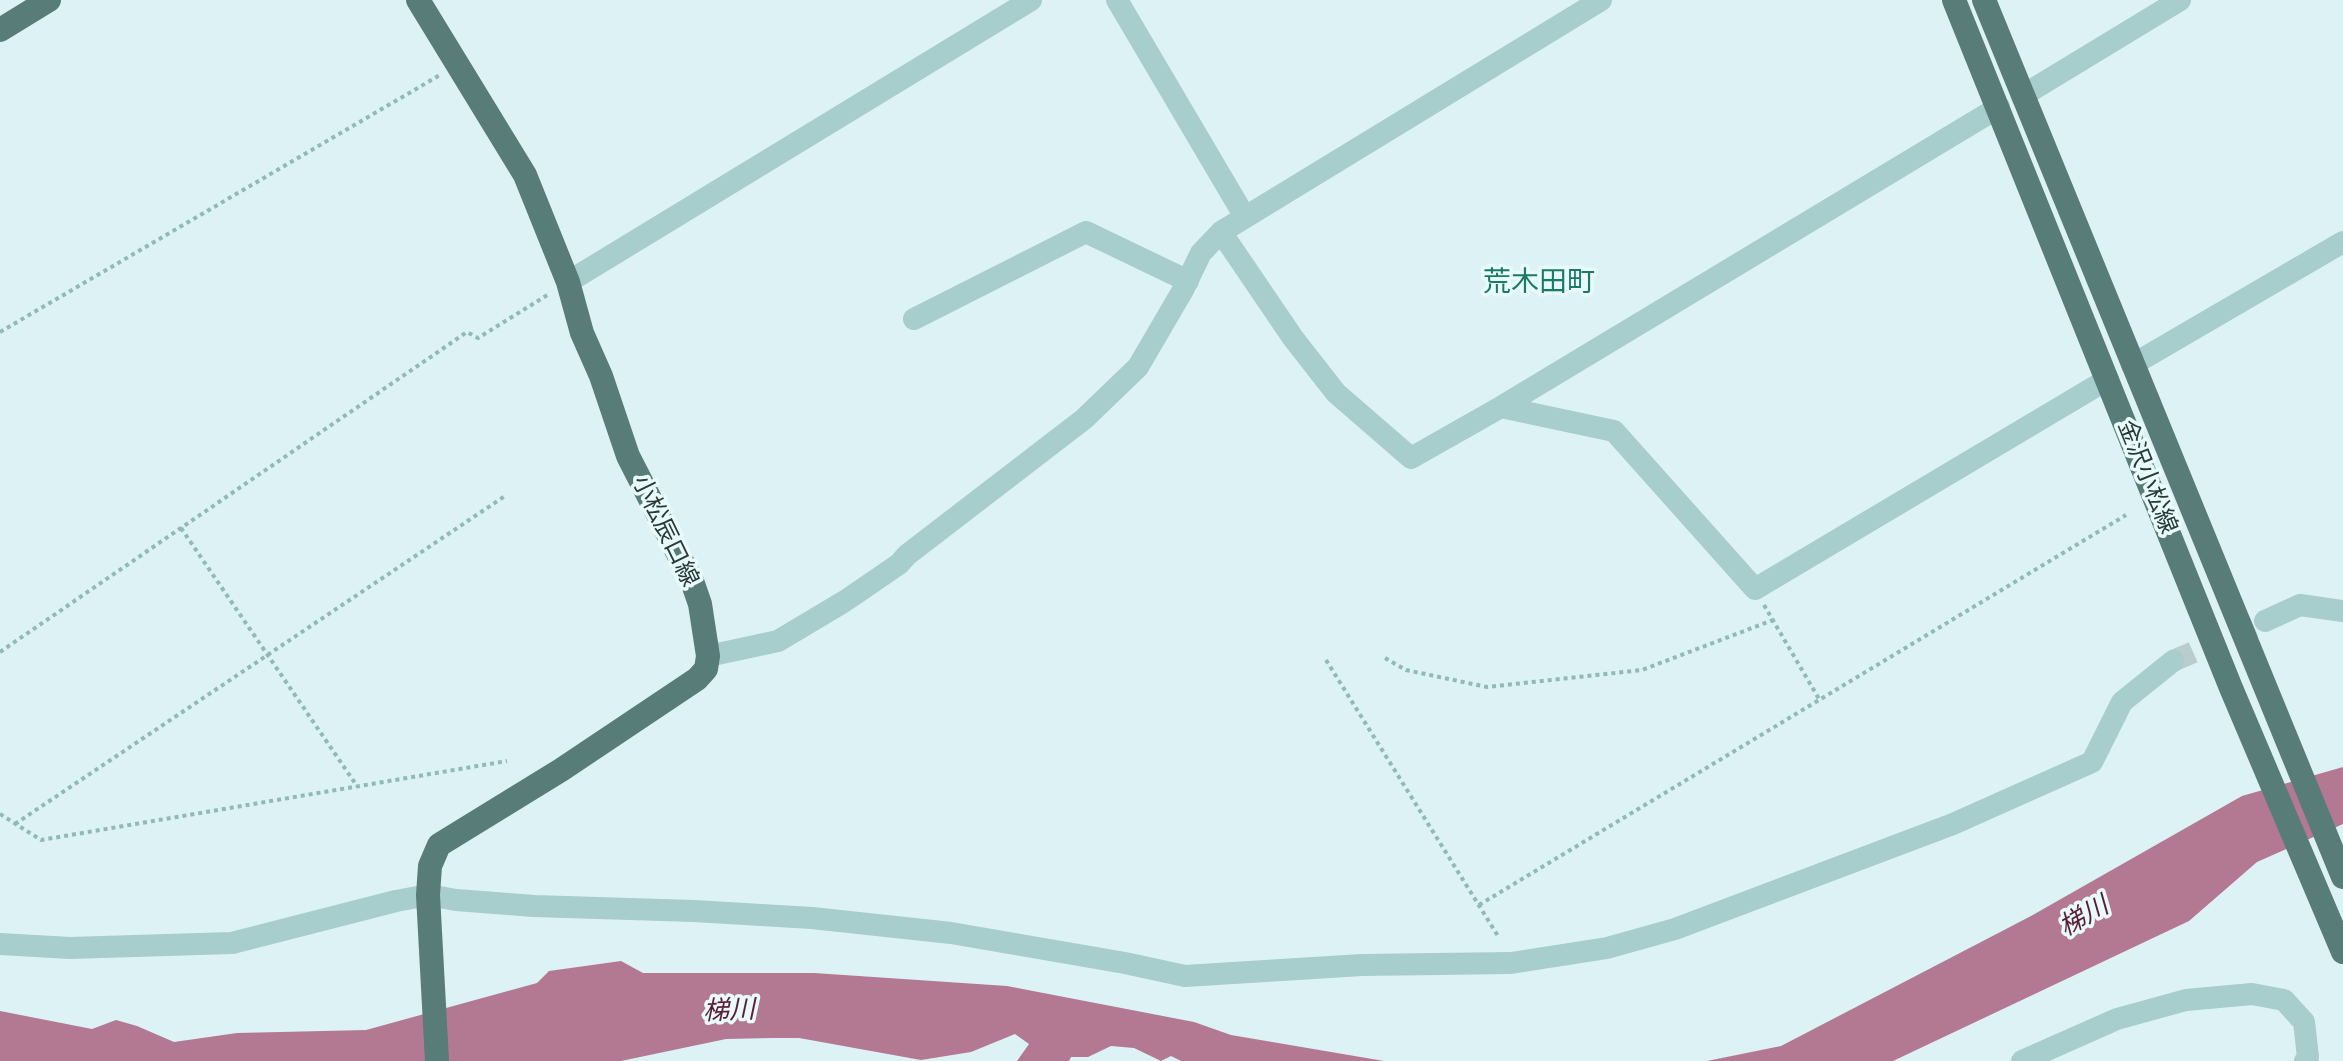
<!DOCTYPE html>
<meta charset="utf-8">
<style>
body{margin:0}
canvas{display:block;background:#dcf2f4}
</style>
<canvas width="2343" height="1061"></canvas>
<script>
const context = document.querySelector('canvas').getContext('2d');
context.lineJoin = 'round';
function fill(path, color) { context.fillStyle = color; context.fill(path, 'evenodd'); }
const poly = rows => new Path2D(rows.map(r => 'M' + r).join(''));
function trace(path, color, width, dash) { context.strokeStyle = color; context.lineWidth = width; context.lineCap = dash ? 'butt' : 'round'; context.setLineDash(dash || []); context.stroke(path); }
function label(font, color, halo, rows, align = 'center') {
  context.font = font + ' "Work Sans","Noto Sans JP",sans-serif'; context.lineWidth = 7; context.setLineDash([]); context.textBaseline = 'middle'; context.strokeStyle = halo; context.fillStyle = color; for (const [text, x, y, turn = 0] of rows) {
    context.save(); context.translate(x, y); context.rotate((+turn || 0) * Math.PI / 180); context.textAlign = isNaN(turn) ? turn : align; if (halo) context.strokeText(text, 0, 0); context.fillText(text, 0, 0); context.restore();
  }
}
fill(poly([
 [2343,767,2343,824,2257,862,2189,921,1893,1061,1707,1061,1781,1046,2031,916,2242,796],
 [621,961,643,973,814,973,1007,986,1194,1022,1231,1035,1384,1061,1181,1061,1171,1056,1161,1061,1134,1048,1111,1046,1088,1057,1071,1057,1069,1061,1017,1061,1029,1044,1015,1034,971,1052,921,1060,799,1038,772,1038,726,1039,621,1061,0,1061,0,1011,92,1029,116,1020,137,1026,174,1042,237,1033,366,1030,537,983,549,971]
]), '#b37992');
trace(poly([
 [2173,661,2265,621]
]), '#b8cdce', 22, [22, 11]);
trace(poly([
 [0,332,440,75],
 [181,528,357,786],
 [1764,605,1819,699],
 [0,652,467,332,478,338,549,294],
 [1385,658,1406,670,1487,687,1642,670,1773,620],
 [1326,660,1498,936],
 [0,814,41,840,507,761],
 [15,824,505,496],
 [1479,905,2126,515]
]), '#91b9b7', 4, [4, 4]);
trace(poly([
 [1117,0,1245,217],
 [2022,96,2180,0],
 [1221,232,1293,338,1336,393,1411,458,1501,407,1999,107],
 [568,282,1031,0],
 [914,319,1086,232,1188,281],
 [2132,365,2343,242],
 [1501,407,1614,431,1755,589,2108,379],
 [2265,621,2300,605,2343,611],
 [708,656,778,641,845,601,899,564,907,555,1084,419,1138,367,1183,290,1201,253,1221,232,1601,0],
 [0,944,70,948,232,943,396,901,428,895,456,900,534,906,694,911,812,918,951,933,1125,963,1185,976,1362,965,1511,963,1607,948,1675,929,1953,824,2092,762,2122,702,2173,661],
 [2022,1061,2117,1019,2186,1000,2252,994,2284,1000,2304,1022,2308,1057,2305,1061]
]), '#a7cdcc', 22);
trace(poly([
 [418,0,525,175,568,282,582,333,601,376,628,456,692,581,700,604,708,656,706,669,697,679,561,770,439,845,430,866,428,895,437,1061],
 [1954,0,2231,688,2343,952],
 [1984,0,2343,877],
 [0,30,49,0]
]), '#587c77', 24);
label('24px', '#283936', '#e9fafb', [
 ["金沢小松線",2147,477,68],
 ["小松辰口線",665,531,64]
]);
label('italic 26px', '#5d1b36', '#e9fafb', [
 ["梯川",2084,917,-30],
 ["梯川",729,1011,-2]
]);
label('28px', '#1a7a64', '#e9fafb', [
 ["荒木田町",1539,283]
]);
</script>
